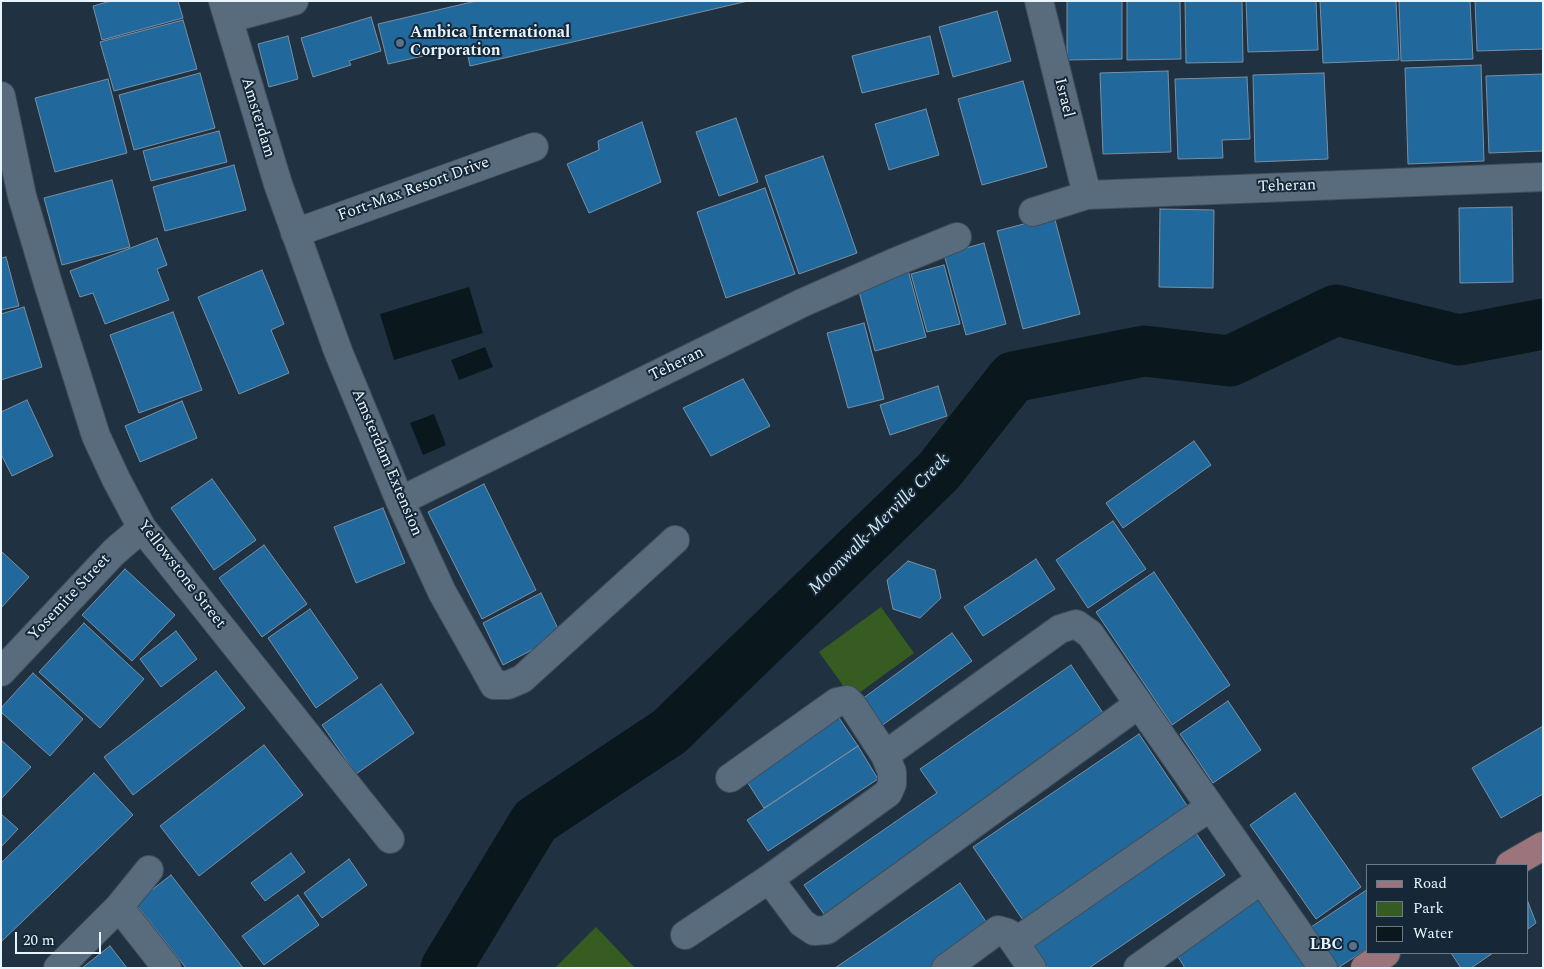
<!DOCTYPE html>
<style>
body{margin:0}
#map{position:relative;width:1544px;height:969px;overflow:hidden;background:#203241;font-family:Spectral,serif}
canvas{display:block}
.frame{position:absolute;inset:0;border:2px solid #e8f4fe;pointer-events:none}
.legend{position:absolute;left:1366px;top:864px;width:162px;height:90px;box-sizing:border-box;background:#162837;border:1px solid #6a7a87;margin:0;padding:6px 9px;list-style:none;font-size:15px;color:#e8f4fe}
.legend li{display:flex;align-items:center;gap:10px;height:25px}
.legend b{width:25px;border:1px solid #6a7a87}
.scale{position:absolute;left:15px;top:932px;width:86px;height:22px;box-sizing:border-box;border:2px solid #e8f4fe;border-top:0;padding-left:6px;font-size:15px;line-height:18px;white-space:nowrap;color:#e8f4fe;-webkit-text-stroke:4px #162837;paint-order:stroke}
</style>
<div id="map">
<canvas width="1544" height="969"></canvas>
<div class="frame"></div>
<ul class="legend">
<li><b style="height:6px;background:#9c757c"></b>Road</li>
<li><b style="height:14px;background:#365c21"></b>Park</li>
<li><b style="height:14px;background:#0a181d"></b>Water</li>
</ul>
<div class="scale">20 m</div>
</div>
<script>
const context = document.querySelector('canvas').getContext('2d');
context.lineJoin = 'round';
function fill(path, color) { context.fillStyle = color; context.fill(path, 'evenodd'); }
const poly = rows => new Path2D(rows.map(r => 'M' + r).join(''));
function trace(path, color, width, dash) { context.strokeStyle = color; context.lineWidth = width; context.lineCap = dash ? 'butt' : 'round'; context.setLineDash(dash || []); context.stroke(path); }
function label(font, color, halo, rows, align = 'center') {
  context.font = font + ' Spectral,serif'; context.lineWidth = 4; context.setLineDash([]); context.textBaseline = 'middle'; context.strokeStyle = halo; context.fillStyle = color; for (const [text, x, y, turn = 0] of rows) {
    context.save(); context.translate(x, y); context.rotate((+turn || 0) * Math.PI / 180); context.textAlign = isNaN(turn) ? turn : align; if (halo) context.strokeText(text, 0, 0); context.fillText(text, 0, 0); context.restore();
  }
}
fill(poly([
 [881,607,914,653,852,698,819,652],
 [596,927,635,968,555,968]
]), '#365c21');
fill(poly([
 [469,287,483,333,394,360,380,314],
 [485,347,493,367,459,380,451,360],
 [434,414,446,445,423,455,410,423]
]), '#0a181d');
trace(poly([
 [446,968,535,821,669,732,938,472,1013,377,1144,351,1230,361,1336,310,1459,340,1543,324]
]), '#0a181d', 51);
const building = poly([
 [111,1,178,1,183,18,102,40,93,6,111,1],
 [476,1,748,1,470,66,466,46,388,64,378,24,476,1],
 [1067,1,1122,1,1122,59,1067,60,1067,1],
 [1127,1,1180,1,1181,59,1127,60,1127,1],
 [1185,1,1242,1,1243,62,1186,63,1185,1],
 [1246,1,1316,1,1318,50,1248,52,1246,1],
 [1320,1,1396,1,1399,60,1323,63,1320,1],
 [1399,1,1470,1,1473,59,1401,61,1399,1],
 [1475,1,1543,1,1543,49,1477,51,1475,1],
 [997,11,1011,61,953,77,939,27,997,11],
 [371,17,381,51,349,61,351,65,313,77,301,38,371,17],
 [183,20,197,69,114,91,100,42,183,20],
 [288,36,298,79,269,87,258,44,288,36],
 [930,36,939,74,862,93,852,56,930,36],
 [1481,65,1484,161,1408,164,1405,68,1481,65],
 [1168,71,1171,152,1103,154,1100,73,1168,71],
 [200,73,215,128,134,150,119,95,200,73],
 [1324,73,1328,159,1255,162,1253,75,1324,73],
 [1543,74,1543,151,1489,153,1486,76,1543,74],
 [1247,77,1250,139,1222,140,1223,158,1178,159,1175,79,1247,77],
 [108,79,127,153,55,172,35,98,108,79],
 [1023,81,1047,167,982,185,958,99,1023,81],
 [926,109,939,155,889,170,875,124,926,109],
 [736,118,758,182,719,196,696,132,736,118],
 [642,122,661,182,589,213,567,164,599,150,598,141,642,122],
 [219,131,227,162,151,181,143,151,219,131],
 [823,156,857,253,799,274,765,176,823,156],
 [234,165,246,210,165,231,153,187,234,165],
 [112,180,130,247,62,265,44,198,112,180],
 [765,188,795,274,726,298,697,212,765,188],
 [1512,207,1513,282,1460,283,1459,208,1512,207],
 [1160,209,1214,210,1213,288,1159,287,1160,209],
 [1054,216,1080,314,1023,329,997,231,1054,216],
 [157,238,167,265,157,269,169,300,105,324,93,293,80,297,70,271,157,238],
 [984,243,1006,324,966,335,944,254,984,243],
 [6,257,19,306,1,310,1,258,6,257],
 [944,265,960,324,927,332,911,274,944,265],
 [262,270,284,324,271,330,289,373,239,394,198,297,262,270],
 [908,270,926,337,875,351,857,284,908,270],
 [24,307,42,367,1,380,1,314,24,307],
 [173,312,202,390,139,413,110,335,173,312],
 [864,323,884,399,848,408,827,333,864,323],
 [743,379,770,426,711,456,683,408,743,379],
 [938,386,947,416,890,435,880,405,938,386],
 [27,400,53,456,12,476,1,454,1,412,27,400],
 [182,401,197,438,140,462,125,426,182,401],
 [1194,441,1211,465,1123,528,1106,503,1194,441],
 [212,479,256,540,214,570,171,508,212,479],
 [484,484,536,590,482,619,428,512,484,484],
 [383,508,405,563,356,583,334,527,383,508],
 [1113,521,1146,569,1088,608,1056,560,1113,521],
 [264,545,307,604,262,637,219,578,264,545],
 [1,551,29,577,1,608,1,551],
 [1036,559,1055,589,983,636,964,607,1036,559],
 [908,561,935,570,941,598,920,618,893,609,887,580,908,561],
 [125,569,175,615,132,661,82,615,125,569],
 [1154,572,1230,685,1172,725,1096,612,1154,572],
 [541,593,561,635,503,665,483,623,541,593],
 [310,609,358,678,316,708,268,638,310,609],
 [84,623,144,679,100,728,39,672,84,623],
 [176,631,197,659,161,687,140,659,176,631],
 [952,633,972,661,877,729,858,702,952,633],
 [1071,665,1109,722,826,917,804,885,937,793,920,769,1071,665],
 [216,671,245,708,133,795,104,757,216,671],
 [33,673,83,719,50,756,1,712,1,708,33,673],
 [381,684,414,733,356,774,322,725,381,684],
 [1228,701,1261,750,1213,783,1180,734,1228,701],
 [835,712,858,746,764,808,742,774,835,712],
 [1543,726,1543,794,1501,818,1472,768,1543,726],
 [1139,734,1190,810,1025,923,973,847,1139,734],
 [1,740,31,767,1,799,1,740],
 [264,745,303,795,199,876,160,826,264,745],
 [858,746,878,779,768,851,747,820,858,746],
 [94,773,133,815,1,942,1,863,94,773],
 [1295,793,1361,887,1316,919,1250,825,1295,793],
 [1,814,18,829,1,847,1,814],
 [1189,823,1225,875,1089,968,1048,968,1026,935,1189,823],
 [291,853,305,872,265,901,251,883,291,853],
 [349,859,367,885,322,918,304,893,349,859],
 [171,875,243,968,186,968,135,903,171,875],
 [960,883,993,932,941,968,835,968,960,883],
 [1368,889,1368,948,1338,968,1334,968,1308,929,1368,889],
 [1262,893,1310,964,1305,968,1185,968,1175,952,1262,893],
 [298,895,319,925,264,965,242,936,298,895],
 [1528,902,1536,923,1528,929,1528,902],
 [110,946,127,968,82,968,110,946],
 [1451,953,1493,953,1471,968,1461,968,1451,953]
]);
fill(building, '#21699d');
trace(building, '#7a8fa1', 1);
const minor = poly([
 [223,1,278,184,338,351,400,501,442,592,494,685,508,685,522,679,675,540],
 [1039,1,1087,195],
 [242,15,294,1],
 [1,96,22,196,50,290,96,436,116,479,142,528,390,839],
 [1033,212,1087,195,1543,177],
 [295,233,534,147],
 [400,501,802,303,893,263,957,237],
 [1,672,114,552,142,528],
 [885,755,1060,629,1076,624,1090,634,1323,968],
 [769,879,802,923,814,931,827,930,1139,704],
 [119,907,167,968],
 [685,935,769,879,888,793,892,784,892,772,885,755,853,706,847,700,837,702,730,778],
 [1015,942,1210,807],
 [58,968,119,907,149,870],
 [946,968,998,930,1008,933,1032,968],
 [1138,968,1261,880]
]);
const major = poly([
 [1510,865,1543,846],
 [1365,968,1386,953]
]);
trace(minor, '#3e4e5b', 30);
trace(major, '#3e4e5b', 30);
trace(minor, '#586c7d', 28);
trace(major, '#9c757c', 28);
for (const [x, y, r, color] of [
 [400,43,5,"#5c6f8a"],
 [1353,946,5,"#5c6f8a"]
]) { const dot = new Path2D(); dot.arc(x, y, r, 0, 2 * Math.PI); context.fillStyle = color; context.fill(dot); trace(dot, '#162837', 2); }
label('bold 16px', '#e8f4fe', '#162837', [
 ["Ambica International",410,34],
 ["Corporation",410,52],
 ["LBC",1343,946,"right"]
], 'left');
label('16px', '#e8f4fe', '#162837', [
 ["Israel",1063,98,76],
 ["Amsterdam",257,118,73],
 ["Teheran",1287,187,-2],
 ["Fort-Max Resort Drive",414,190,-20],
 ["Teheran",677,365,-26],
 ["Amsterdam Extension",386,463,67],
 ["Yellowstone Street",181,575,52],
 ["Yosemite Street",70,598,-47]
]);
label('italic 18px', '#d2e9f2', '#162837', [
 ["Moonwalk-Merville Creek",880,525,-45]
]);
</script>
